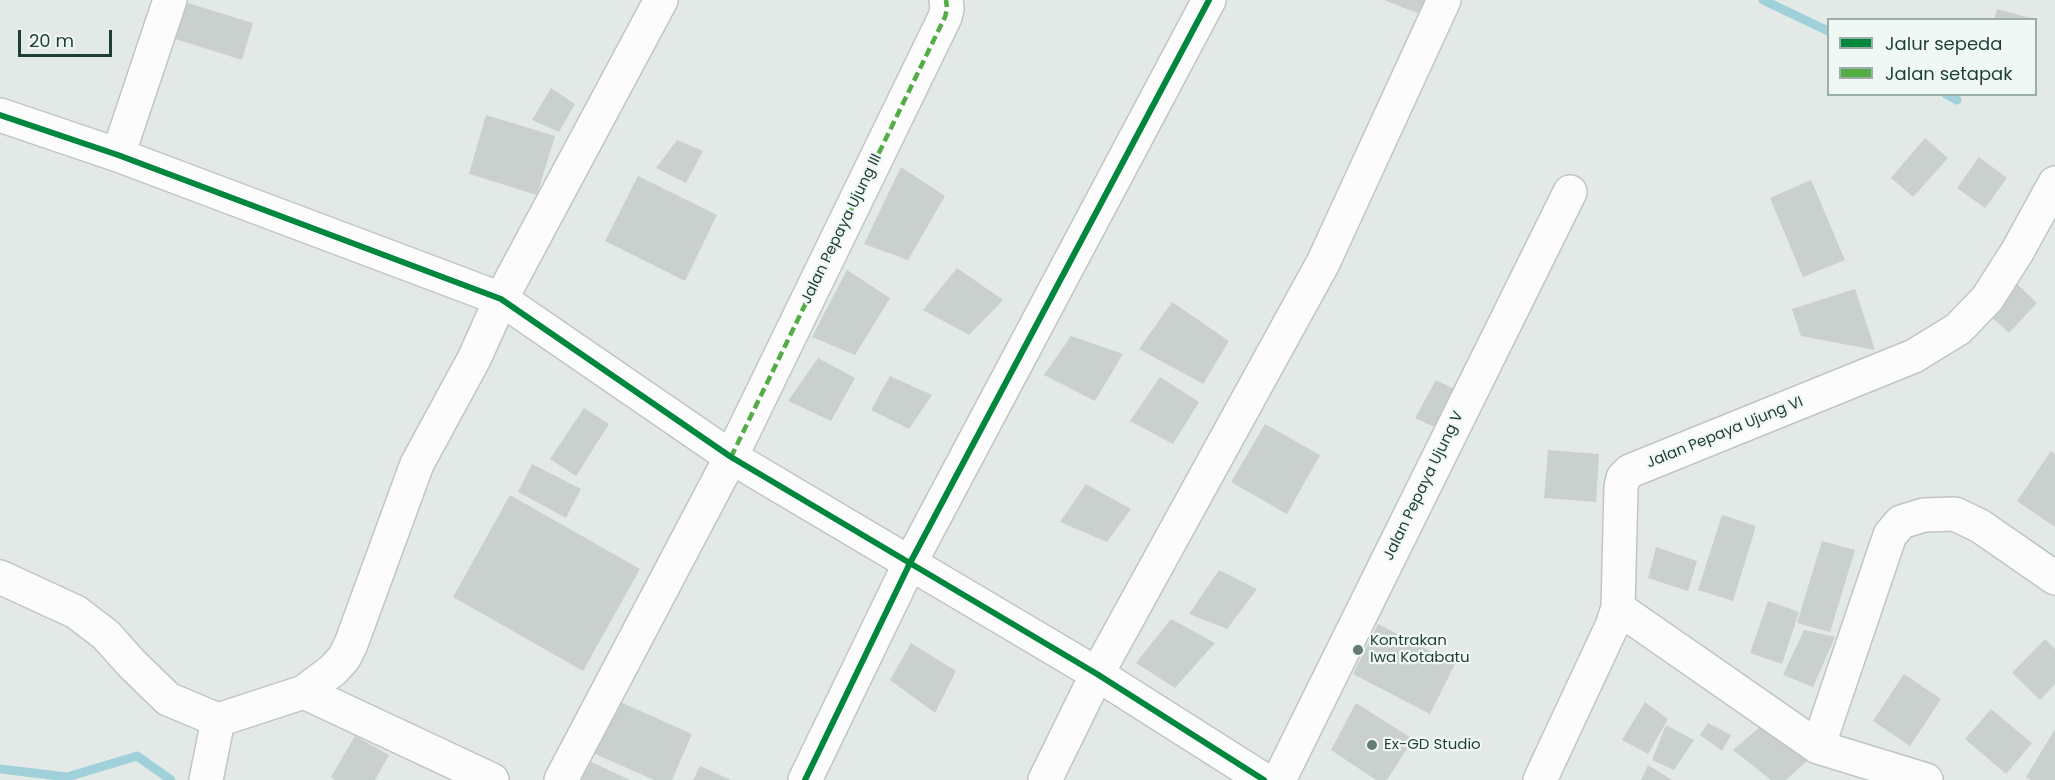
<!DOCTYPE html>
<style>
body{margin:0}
#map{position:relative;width:2055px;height:780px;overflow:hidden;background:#e3e9e6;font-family:Poppins,sans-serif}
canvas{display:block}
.legend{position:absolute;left:1827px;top:18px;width:210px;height:78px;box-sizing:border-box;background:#f0f8f5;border:2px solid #9caea9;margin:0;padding:8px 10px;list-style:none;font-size:18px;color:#1f3e36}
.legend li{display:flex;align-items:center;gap:12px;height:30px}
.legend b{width:30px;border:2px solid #9caea9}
.scale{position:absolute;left:18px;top:30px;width:94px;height:27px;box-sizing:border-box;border:3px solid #1f3e36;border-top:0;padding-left:8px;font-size:18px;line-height:21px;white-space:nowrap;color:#1f3e36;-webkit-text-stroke:4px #f0f8f5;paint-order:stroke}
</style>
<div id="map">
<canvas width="2055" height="780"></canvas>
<ul class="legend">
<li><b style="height:8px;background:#00873e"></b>Jalur sepeda</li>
<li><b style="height:8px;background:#52ad45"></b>Jalan setapak</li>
</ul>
<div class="scale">20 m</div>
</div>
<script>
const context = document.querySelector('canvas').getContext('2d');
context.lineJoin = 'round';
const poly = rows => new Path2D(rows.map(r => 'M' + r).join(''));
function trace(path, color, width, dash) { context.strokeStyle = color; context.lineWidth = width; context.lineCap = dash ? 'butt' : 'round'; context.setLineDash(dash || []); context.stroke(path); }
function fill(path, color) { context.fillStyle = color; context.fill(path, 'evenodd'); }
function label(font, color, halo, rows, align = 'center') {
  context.font = font + ' Poppins,sans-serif'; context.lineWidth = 4.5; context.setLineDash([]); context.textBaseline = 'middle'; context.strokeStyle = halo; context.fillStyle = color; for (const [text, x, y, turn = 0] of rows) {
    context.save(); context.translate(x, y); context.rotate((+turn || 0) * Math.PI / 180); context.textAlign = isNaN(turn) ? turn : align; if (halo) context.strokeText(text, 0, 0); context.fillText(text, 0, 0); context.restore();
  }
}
trace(poly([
 [1763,0,1828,31],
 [1946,94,1957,100],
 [0,769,67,777,137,756,171,780]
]), '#a0d1db', 9);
fill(poly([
 [178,0,253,23,242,60,166,36],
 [1384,0,1425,0,1420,14],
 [1997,9,2034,19,2034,20,1994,20],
 [551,88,575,104,559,132,532,120],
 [486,115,555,136,537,195,469,174],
 [1925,138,1948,158,1913,197,1891,178],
 [677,140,703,151,686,183,656,168],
 [1979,157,2007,178,1985,208,1957,188],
 [901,167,945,196,908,260,864,244],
 [638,176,717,215,685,281,605,241],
 [1811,180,1845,260,1803,277,1770,198],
 [957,268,1003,300,969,335,923,310],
 [847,270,890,298,855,355,812,337],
 [2015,282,2037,303,2009,333,1986,312],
 [1855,289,1875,350,1801,336,1792,309],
 [1172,302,1229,341,1203,384,1139,349],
 [1071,336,1123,354,1095,401,1044,375],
 [818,358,855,378,831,421,788,401],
 [890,376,932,395,909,429,871,410],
 [1160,377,1199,402,1173,444,1130,421],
 [1436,380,1466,395,1443,431,1415,418],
 [584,408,609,424,576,476,550,459],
 [1265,424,1320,455,1287,514,1231,482],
 [1548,450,1599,454,1596,502,1544,498],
 [2051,451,2055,454,2055,527,2017,501],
 [532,464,581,489,566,518,518,492],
 [1086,484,1131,509,1107,542,1060,522],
 [510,495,640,569,583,671,453,597],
 [1722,515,1756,526,1733,601,1698,590],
 [1822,541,1855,550,1830,632,1797,623],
 [1656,547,1697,561,1688,591,1648,578],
 [1219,570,1257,589,1227,629,1189,614],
 [1768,601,1799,612,1782,664,1750,653],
 [1171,619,1215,643,1175,688,1136,663],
 [1378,624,1455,664,1430,714,1353,674],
 [1804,630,1835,637,1813,687,1783,675],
 [2045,639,2055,649,2055,684,2040,700,2012,673],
 [911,643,956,671,935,713,890,680],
 [1904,674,1941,699,1910,746,1873,721],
 [607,696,692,734,672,780,654,780,584,749],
 [1645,702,1668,719,1648,754,1622,740],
 [1356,703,1413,739,1387,780,1376,780,1331,750],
 [1991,709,2032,743,2006,774,1965,739],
 [1708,723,1731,735,1722,751,1700,735],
 [1666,725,1694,740,1674,770,1652,760],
 [1761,726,1808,760,1786,780,1771,780,1733,750],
 [2055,729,2055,780,2031,780,2026,777],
 [355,736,389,755,375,780,335,780,331,777],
 [576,755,630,780,565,780],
 [1648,765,1672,780,1641,780],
 [700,766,731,780,693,780]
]), '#cad0ce');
const street = poly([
 [0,115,118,155,501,299,731,457,1097,674,1264,780],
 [118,155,170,0],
 [0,577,76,612,106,635,132,664,168,699,218,720],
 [1618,608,1818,747,1926,780],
 [304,692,333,670,344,658,351,644,417,464,474,359,501,299,661,0],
 [1818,747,1890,535,1901,522,1924,515,1955,514,1980,526,2055,578],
 [206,780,218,720,304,692,492,780],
 [561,780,731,457,945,17,947,9,946,0],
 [805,780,910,563,1209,0],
 [1045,780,1097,674,1323,263,1444,0],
 [1279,780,1570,192],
 [1540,780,1612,626,1618,608,1621,487,1623,478,1630,471,1914,356,1958,329,1987,299,2017,252,2055,183]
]);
trace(street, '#c0c6c3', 36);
trace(street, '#fbfcfb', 33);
trace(poly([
 [731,457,945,17,947,9,946,0]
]), '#52ad45', 4.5, [9, 4.5]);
trace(poly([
 [0,115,118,155,501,299,731,457,1097,674,1264,780],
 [805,780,910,563,1209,0]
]), '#00873e', 6);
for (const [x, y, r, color] of [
 [1358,650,6,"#647a74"],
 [1372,745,6,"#647a74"]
]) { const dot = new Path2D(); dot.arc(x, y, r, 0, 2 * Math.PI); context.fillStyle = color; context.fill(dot); trace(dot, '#f0f8f5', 2); }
label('15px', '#1f3e36', '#f0f8f5', [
 ["Jalan Pepaya Ujung III",842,229,-64],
 ["Jalan Pepaya Ujung VI",1725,433,-22],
 ["Jalan Pepaya Ujung V",1424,486,-64]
]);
label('15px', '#1f3e36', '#f0f8f5', [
 ["Kontrakan",1370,641],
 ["Iwa Kotabatu",1370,658],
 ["Ex-GD Studio",1384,745]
], 'left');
</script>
